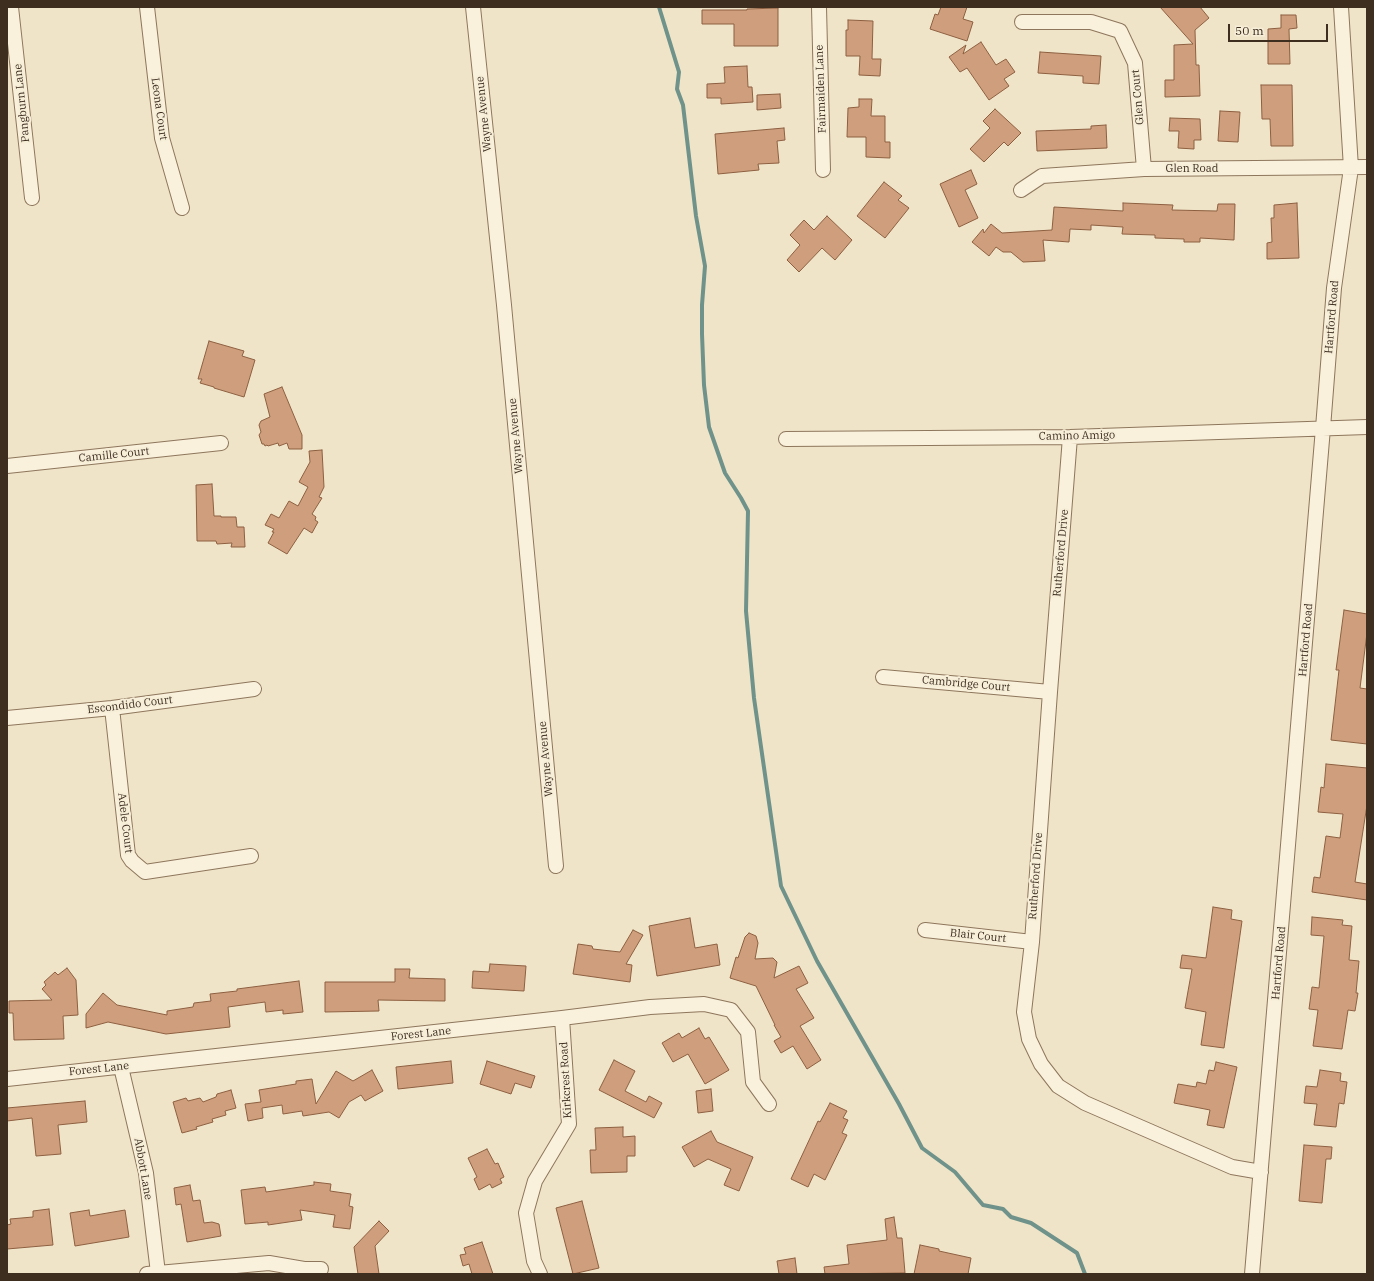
<!DOCTYPE html>
<style>
body{margin:0}
#map{position:relative;width:1374px;height:1281px;overflow:hidden;background:#f0e4c8;font-family:"IBM Plex Serif",serif}
canvas{display:block}
.frame{position:absolute;inset:0;border:8px solid #3d2e20;pointer-events:none}
.scale{position:absolute;left:1228px;top:24px;width:100px;height:18px;box-sizing:border-box;border:2px solid #3d2e20;border-top:0;padding-left:5px;font-size:12px;line-height:14px;white-space:nowrap;color:#3d2e20;-webkit-text-stroke:3px #f7eed8;paint-order:stroke}
</style>
<div id="map">
<canvas width="1374" height="1281"></canvas>
<div class="frame"></div>
<div class="scale">50 m</div>
</div>
<script>
const context = document.querySelector('canvas').getContext('2d');
context.lineJoin = 'round';
const poly = rows => new Path2D(rows.map(r => 'M' + r).join(''));
function trace(path, color, width, dash) { context.strokeStyle = color; context.lineWidth = width; context.lineCap = dash ? 'butt' : 'round'; context.setLineDash(dash || []); context.stroke(path); }
function fill(path, color) { context.fillStyle = color; context.fill(path, 'evenodd'); }
function label(font, color, halo, rows, align = 'center') {
  context.font = font + ' "IBM Plex Serif",serif'; context.lineWidth = 4; context.setLineDash([]); context.textBaseline = 'middle'; context.strokeStyle = halo; context.fillStyle = color; for (const [text, x, y, turn = 0] of rows) {
    context.save(); context.translate(x, y); context.rotate((+turn || 0) * Math.PI / 180); context.textAlign = isNaN(turn) ? turn : align; if (halo) context.strokeText(text, 0, 0); context.fillText(text, 0, 0); context.restore();
  }
}
trace(poly([
 [659,7,679,72,677,89,683,105,696,216,705,266,702,305,702,334,704,385,709,427,725,473,741,498,748,511,746,611,754,698,781,886,817,961,899,1104,922,1148,955,1172,983,1205,1003,1209,1011,1217,1031,1223,1077,1253,1085,1274]
]), '#6f938a', 4);
const building = poly([
 [941,7,967,7,963,19,973,22,967,41,930,29,935,14,938,15,941,7],
 [1160,7,1200,7,1209,18,1195,30,1196,65,1199,65,1200,96,1165,97,1165,80,1174,80,1174,45,1193,44,1160,7],
 [778,8,778,46,734,46,734,24,702,24,702,10,747,10,747,9,778,8],
 [1281,15,1296,15,1297,28,1289,29,1290,64,1268,64,1268,29,1281,28,1281,15],
 [848,20,873,21,872,59,881,59,880,76,859,75,860,56,846,56,846,30,848,30,848,20],
 [981,42,996,65,1006,59,1015,72,1004,79,1009,86,989,100,967,68,960,72,949,57,966,45,963,54,981,42],
 [1040,52,1101,56,1099,84,1083,83,1083,76,1038,73,1040,52],
 [747,66,748,87,752,87,753,102,721,104,721,98,707,98,707,84,725,83,724,67,747,66],
 [1261,85,1292,85,1293,146,1271,146,1270,119,1262,119,1261,85],
 [780,94,781,108,757,110,757,95,780,94],
 [859,99,872,99,871,116,885,116,885,142,890,142,890,158,866,157,866,137,847,137,848,108,859,107,859,99],
 [995,109,1021,133,1008,146,1004,142,984,162,970,149,990,128,983,121,995,109],
 [1220,111,1240,112,1238,142,1218,141,1220,111],
 [1170,118,1200,119,1201,140,1194,140,1194,149,1178,148,1179,131,1169,131,1170,118],
 [1106,125,1107,148,1037,151,1036,131,1091,129,1091,126,1106,125],
 [784,128,785,140,777,141,779,163,758,164,759,170,718,174,715,134,784,128],
 [971,170,977,184,965,190,978,218,959,227,940,184,971,170],
 [884,182,902,196,898,200,909,208,885,238,857,216,884,182],
 [1123,203,1173,205,1172,210,1217,211,1218,204,1235,204,1234,240,1200,238,1200,242,1184,242,1184,239,1155,238,1155,235,1122,234,1123,227,1091,225,1091,230,1070,229,1069,242,1043,240,1045,261,1023,262,1011,252,1003,252,996,247,989,256,972,242,983,229,984,233,991,224,1002,233,1052,230,1054,207,1123,211,1123,203],
 [1297,203,1299,258,1267,259,1267,243,1272,242,1271,218,1274,218,1274,205,1297,203],
 [827,216,852,240,835,260,822,248,799,272,787,260,800,245,790,235,804,220,814,230,827,216],
 [209,341,244,351,242,356,255,360,244,397,214,388,214,387,200,383,202,379,198,379,209,341],
 [282,387,302,435,302,449,289,449,287,443,279,446,278,443,268,446,267,445,265,446,264,444,262,444,259,435,261,432,259,425,261,421,270,417,264,394,282,387],
 [322,450,324,487,319,497,322,498,312,514,316,517,315,520,318,522,312,533,304,528,287,554,268,543,274,532,272,532,274,529,265,525,271,514,279,518,289,501,298,506,308,487,299,482,310,462,309,451,322,450],
 [212,484,214,516,221,516,221,517,236,517,237,527,244,527,245,547,231,547,232,543,217,544,216,541,197,541,196,485,212,484],
 [1344,610,1367,614,1367,633,1360,688,1367,689,1367,744,1331,740,1339,670,1336,670,1344,610],
 [1326,764,1367,768,1367,805,1355,882,1367,884,1367,900,1312,892,1314,877,1320,878,1326,836,1340,838,1343,814,1318,812,1321,787,1324,788,1326,764],
 [1213,907,1232,910,1231,919,1242,921,1224,1048,1201,1045,1206,1012,1185,1008,1192,969,1180,968,1182,955,1206,958,1213,907],
 [1312,917,1343,920,1342,925,1352,926,1349,960,1359,961,1356,993,1358,993,1355,1011,1348,1010,1342,1049,1313,1046,1318,1010,1309,1009,1312,987,1319,988,1324,936,1311,935,1312,917],
 [690,918,695,948,717,944,720,965,657,976,649,926,690,918],
 [633,930,643,935,626,964,632,965,630,982,573,974,578,944,592,946,593,949,620,952,633,930],
 [749,933,756,936,758,943,755,959,773,958,777,962,774,978,799,966,808,983,796,989,814,1018,800,1026,821,1060,807,1069,793,1046,781,1053,774,1041,781,1037,774,1025,775,1025,756,986,730,978,736,957,738,958,745,937,749,933],
 [490,964,526,966,524,991,472,988,473,971,489,972,490,964],
 [67,968,76,980,78,1015,63,1016,64,1039,14,1040,13,1013,9,1013,9,1001,52,1000,42,989,46,985,44,982,55,972,58,975,67,968],
 [395,969,410,969,409,978,445,979,445,1001,378,1000,379,1011,325,1012,325,982,395,982,395,969],
 [299,981,303,1012,283,1014,283,1010,266,1012,265,1002,228,1007,230,1027,166,1034,108,1022,86,1028,86,1014,103,993,117,1005,167,1015,167,1011,193,1007,194,1003,211,1001,210,994,237,991,237,989,299,981],
 [699,1028,705,1039,709,1037,729,1070,705,1084,688,1054,673,1062,662,1043,679,1033,682,1038,699,1028],
 [614,1060,635,1071,625,1091,646,1102,649,1096,662,1103,654,1118,599,1090,614,1060],
 [451,1061,453,1083,398,1089,396,1067,451,1061],
 [487,1061,535,1076,531,1088,515,1083,511,1094,480,1084,487,1061],
 [1216,1062,1237,1067,1224,1128,1207,1125,1210,1110,1174,1103,1178,1084,1196,1087,1197,1082,1206,1084,1209,1070,1214,1071,1216,1062],
 [372,1070,383,1091,365,1101,361,1095,349,1102,339,1118,329,1112,303,1116,302,1111,283,1114,282,1105,262,1108,263,1118,248,1121,245,1104,261,1102,259,1090,296,1084,296,1081,312,1079,316,1104,336,1071,353,1081,372,1070],
 [1320,1070,1341,1073,1340,1081,1347,1082,1344,1104,1339,1103,1336,1127,1314,1125,1317,1104,1304,1103,1306,1086,1317,1087,1320,1070],
 [711,1089,713,1111,698,1113,696,1091,711,1089],
 [231,1090,236,1108,225,1111,226,1115,212,1119,213,1122,196,1127,197,1129,182,1133,173,1102,186,1098,188,1101,200,1098,203,1102,216,1097,217,1094,231,1090],
 [85,1101,87,1122,58,1125,61,1154,36,1156,32,1118,7,1121,7,1108,85,1101],
 [830,1103,847,1111,843,1118,848,1120,842,1133,847,1135,825,1180,814,1174,808,1187,791,1179,818,1121,820,1122,830,1103],
 [623,1127,623,1137,635,1136,635,1156,627,1156,627,1172,591,1173,590,1150,596,1150,595,1128,623,1127],
 [711,1131,717,1142,753,1157,739,1191,724,1185,731,1169,708,1159,694,1167,682,1147,711,1131],
 [1304,1145,1332,1147,1331,1159,1326,1159,1322,1203,1299,1201,1304,1145],
 [487,1149,495,1164,498,1163,504,1177,500,1179,502,1183,492,1188,490,1184,479,1190,474,1179,477,1177,468,1158,487,1149],
 [314,1182,331,1184,330,1191,351,1194,349,1206,353,1207,350,1229,333,1227,335,1215,300,1210,302,1220,268,1225,268,1222,245,1224,241,1190,265,1187,266,1192,314,1185,314,1182],
 [190,1185,193,1201,200,1200,204,1223,212,1222,219,1224,221,1236,187,1242,181,1204,176,1205,174,1188,190,1185],
 [582,1201,599,1268,573,1274,556,1208,582,1201],
 [49,1209,53,1245,7,1249,7,1225,11,1224,10,1219,33,1217,33,1211,49,1209],
 [89,1210,90,1216,125,1210,129,1237,75,1246,70,1213,89,1210],
 [894,1217,897,1238,902,1238,905,1273,825,1274,824,1267,849,1264,847,1245,887,1240,885,1219,894,1217],
 [379,1221,389,1231,375,1246,379,1274,358,1274,354,1247,379,1221],
 [482,1242,493,1274,472,1274,469,1264,463,1266,460,1255,466,1254,464,1248,482,1242],
 [920,1245,939,1249,939,1251,971,1258,968,1274,914,1274,920,1245],
 [795,1258,797,1274,779,1274,777,1261,795,1258]
]);
fill(building, '#cf9f7d');
trace(building, '#8d5f41', 1);
const street = poly([
 [11,7,32,198],
 [147,7,162,138,182,208],
 [473,7,504,305,556,866],
 [819,7,823,170],
 [1022,22,1091,22,1120,31,1135,63,1144,169],
 [1021,190,1042,176,1144,169,1367,167],
 [1070,437,1050,692,1032,942,1024,1012,1029,1039,1041,1064,1058,1086,1085,1103,1232,1167,1261,1172],
 [786,439,1070,437,1367,427],
 [7,466,221,443],
 [883,677,1050,692],
 [112,708,128,855,132,861,145,872,251,856],
 [7,718,112,708,254,689],
 [925,930,1032,942],
 [121,1067,146,1173,158,1273],
 [7,1079,562,1018,650,1007,704,1004,731,1010,748,1032,753,1082,769,1104],
 [147,1274,269,1263,304,1269,321,1269],
 [540,1274,534,1261,526,1213,535,1181,569,1124,562,1018],
 [1252,1274,1323,428,1334,288,1351,168,1341,7]
]);
trace(street, '#8d765c', 16);
trace(street, '#faf1dc', 14);
label('11px', '#3d2e20', '#f7eed8', [
 ["Fairmaiden Lane",821,89,-92],
 ["Glen Court",1138,97,-95],
 ["Pangburn Lane",22,103,-96],
 ["Leona Court",159,109,82],
 ["Wayne Avenue",484,114,-96],
 ["Glen Road",1192,169],
 ["Hartford Road",1332,317,-85],
 ["Wayne Avenue",516,436,-95],
 ["Camino Amigo",1077,436,-1],
 ["Camille Court",114,455,-6],
 ["Rutherford Drive",1061,553,-85],
 ["Hartford Road",1306,640,-85],
 ["Cambridge Court",966,684,5],
 ["Escondido Court",130,705,-7],
 ["Wayne Avenue",546,759,-95],
 ["Adele Court",125,823,83],
 ["Rutherford Drive",1036,876,-86],
 ["Blair Court",978,936,6],
 ["Hartford Road",1279,963,-85],
 ["Forest Lane",421,1034,-6],
 ["Forest Lane",99,1069,-6],
 ["Kirkcrest Road",566,1080,-93],
 ["Abbott Lane",143,1169,80]
]);
</script>
